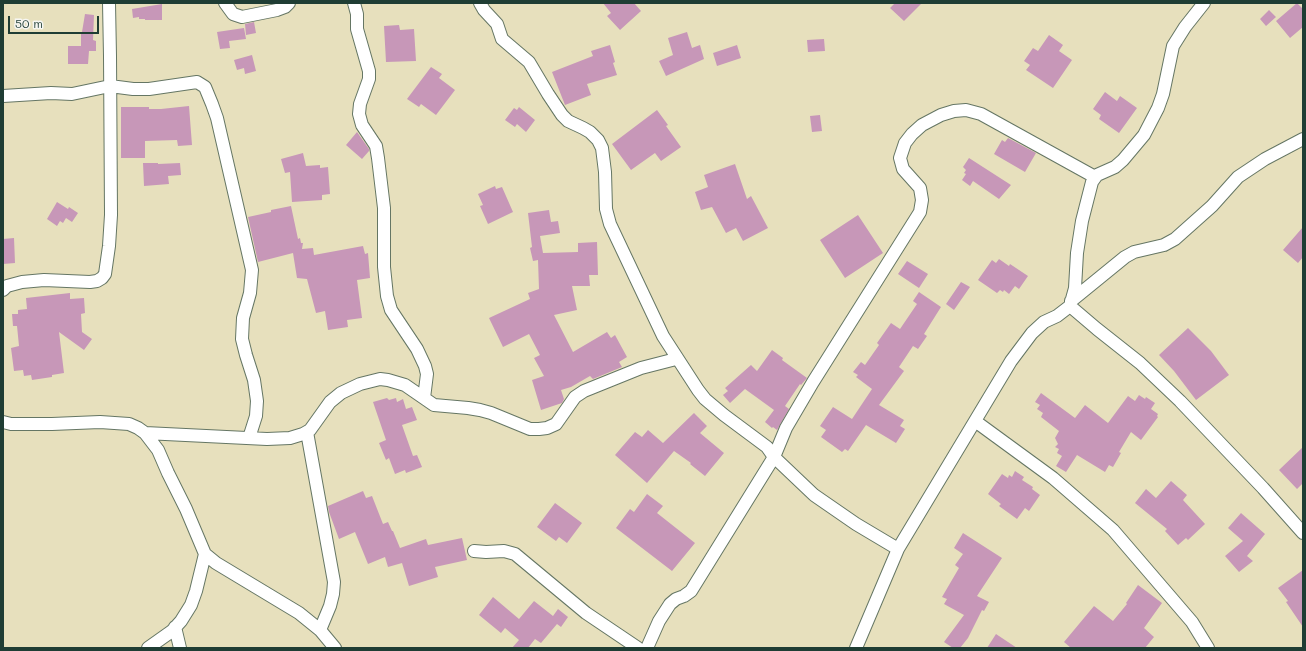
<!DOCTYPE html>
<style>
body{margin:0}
#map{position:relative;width:1306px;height:651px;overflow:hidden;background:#e7e0bd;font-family:Mali,sans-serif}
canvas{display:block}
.frame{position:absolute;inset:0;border:4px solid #1f3d34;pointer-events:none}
.scale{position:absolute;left:8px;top:16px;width:91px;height:18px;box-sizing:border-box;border:2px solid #1f3d34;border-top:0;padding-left:5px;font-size:12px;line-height:14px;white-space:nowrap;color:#1f3d34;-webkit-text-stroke:3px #f6f6f2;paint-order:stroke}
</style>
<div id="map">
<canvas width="1306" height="651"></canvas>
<div class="frame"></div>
<div class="scale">50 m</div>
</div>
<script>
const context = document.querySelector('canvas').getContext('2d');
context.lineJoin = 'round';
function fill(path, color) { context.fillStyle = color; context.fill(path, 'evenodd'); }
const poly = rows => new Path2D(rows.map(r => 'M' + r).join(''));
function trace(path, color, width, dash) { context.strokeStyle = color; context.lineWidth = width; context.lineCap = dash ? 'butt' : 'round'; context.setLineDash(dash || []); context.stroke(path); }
fill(poly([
 [603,3,634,3,641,11,620,30,607,16,611,13],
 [895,3,922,3,904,21,890,8],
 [1297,3,1303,9,1303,27,1290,38,1276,21],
 [162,4,162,20,145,20,145,19,139,19,139,17,133,18,132,9],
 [1269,10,1276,17,1266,26,1260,19],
 [85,14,94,15,93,40,96,41,96,51,89,51,88,64,68,64,68,46,81,46,81,32,82,32],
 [254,22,256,33,246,35,245,24],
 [399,25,400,30,414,29,416,61,386,62,384,26],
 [244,28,246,39,229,41,230,48,220,49,217,32],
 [687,32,692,48,700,45,704,59,666,76,659,61,673,55,668,38],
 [1049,35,1063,45,1059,51,1072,60,1053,88,1026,70,1030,65,1024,61,1033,48,1038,51],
 [824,39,825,51,808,52,807,40],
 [610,45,615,62,613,63,617,75,587,84,591,95,565,105,552,72,593,56,591,51],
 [737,45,741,58,717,66,713,53],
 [252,55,256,71,245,74,244,68,237,70,234,60],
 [431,67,442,74,439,78,455,90,436,115,421,104,419,107,407,99],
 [1105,92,1117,101,1120,96,1137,108,1119,133,1099,119,1101,115,1093,109],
 [189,106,192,145,178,146,177,140,145,141,145,158,121,158,121,107,149,107,149,109,161,109],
 [519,107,535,120,526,132,517,124,515,127,505,120,514,108,517,110],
 [657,110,668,125,666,126,681,147,661,161,655,153,631,170,612,144],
 [820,115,822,131,812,132,810,116],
 [357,132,369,149,369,151,362,159,346,145],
 [1008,138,1036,153,1025,172,994,154,1002,140,1005,142],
 [303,153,306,166,320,165,320,168,328,167,330,194,322,195,322,200,292,202,290,172,285,173,281,159],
 [969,158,1011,185,999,199,973,181,970,186,962,180,966,174,964,173,966,170,963,167],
 [143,163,158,163,158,164,180,163,181,175,168,176,169,184,144,186],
 [735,164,747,199,751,196,768,228,743,241,736,228,726,233,712,207,701,210,695,192,708,187,704,175],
 [495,186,496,189,502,187,513,212,488,224,480,206,483,205,478,194],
 [57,202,68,209,69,207,78,213,72,222,66,218,63,223,60,221,57,226,47,219],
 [291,206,298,239,300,238,301,243,303,243,302,249,313,248,314,255,363,246,365,254,368,253,370,278,357,280,362,318,347,320,348,327,328,330,325,311,316,313,307,279,297,278,293,253,258,262,248,217,271,212,271,210],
 [549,210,551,222,558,221,560,233,540,236,543,253,578,252,578,243,597,242,598,275,589,275,590,286,572,286,577,310,554,315,573,352,607,332,611,338,615,335,627,357,619,362,622,367,593,379,590,376,571,387,561,390,564,399,562,403,541,410,532,380,544,376,534,358,540,355,529,334,503,347,489,318,530,299,528,293,539,289,538,260,533,261,530,248,532,247,528,213],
 [858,215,883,253,845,278,820,240],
 [1303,227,1303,257,1298,263,1283,250],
 [14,238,15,263,3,264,3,239],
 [999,259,1009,266,1010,264,1028,276,1019,289,1015,286,1009,294,1004,290,1003,292,1000,290,997,293,978,280,992,260,996,263],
 [907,261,928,274,919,288,898,274],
 [961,282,970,287,954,310,946,304],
 [919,292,941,307,924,334,927,336,918,349,913,346,899,367,904,371,879,405,904,420,900,426,905,429,896,443,866,425,848,451,845,449,842,452,821,437,826,430,820,426,833,407,852,419,872,389,856,377,858,375,853,372,861,362,865,365,879,345,877,343,891,323,900,329,917,304,913,301],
 [70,293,70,299,84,298,85,313,81,314,82,332,92,339,84,350,59,332,64,373,52,375,52,377,32,380,31,375,24,376,23,370,14,371,11,348,19,346,17,326,13,326,12,314,18,314,18,310,27,309,26,298],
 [1188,328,1211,351,1229,375,1196,400,1174,371,1159,355],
 [772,350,783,358,782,360,807,378,801,385,800,384,785,406,789,409,777,430,773,427,772,428,765,422,774,410,745,389,730,403,723,395,728,391,725,388,751,365,757,371],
 [1041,393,1075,418,1085,405,1108,423,1128,396,1135,401,1139,395,1145,399,1146,397,1155,403,1151,409,1158,414,1157,416,1158,417,1141,440,1131,432,1119,452,1121,453,1113,467,1109,465,1105,472,1077,455,1066,472,1056,466,1062,456,1057,453,1059,449,1055,447,1058,444,1055,438,1059,431,1041,417,1043,413,1037,409,1040,405,1035,402],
 [387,398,389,400,396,398,397,402,403,399,406,409,412,407,417,420,402,425,413,456,417,455,422,467,406,473,405,470,395,474,389,458,386,460,379,443,386,440,373,402],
 [694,413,707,426,700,433,724,453,705,476,690,464,691,463,674,451,647,483,615,455,635,432,642,437,648,430,663,443],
 [1303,447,1303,483,1297,489,1279,470],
 [1015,471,1024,477,1022,480,1033,487,1032,489,1040,495,1029,511,1025,508,1017,519,999,506,1001,504,988,494,1002,474,1008,478,1009,475,1012,477],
 [1171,481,1187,495,1183,500,1205,524,1188,540,1186,538,1178,545,1165,531,1167,529,1135,503,1146,489,1156,498],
 [363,491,366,498,372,496,383,524,388,522,392,531,393,531,400,548,426,539,428,545,462,538,467,560,435,567,438,577,409,586,402,563,388,567,385,557,368,564,355,532,339,539,329,512,328,506],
 [647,494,663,506,657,513,695,543,672,571,616,528,630,509,634,512],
 [555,503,582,523,567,543,559,537,556,541,537,527],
 [1241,513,1265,534,1247,556,1253,561,1239,572,1225,556,1243,541,1228,528],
 [963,533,1002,558,977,596,989,602,984,611,982,610,968,638,960,648,953,648,944,642,964,615,944,604,947,599,942,597,959,568,955,565,963,554,954,548],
 [1303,570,1303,627,1286,602,1288,601,1278,588],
 [1138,585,1162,603,1144,628,1154,637,1145,648,1071,648,1064,642,1094,606,1113,621,1127,604,1126,603],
 [493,597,519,619,534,601,553,616,558,609,568,617,561,627,557,624,541,643,535,639,528,648,512,648,519,640,505,628,501,633,479,615],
 [996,634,1017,648,987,648]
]), '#c797b8');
const minor = poly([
 [225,3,233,14,242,17,277,10,285,7,289,3],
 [354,3,357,14,357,29,369,71,369,79,360,104,359,114,362,125,376,146,378,158,384,208,384,267,387,296,391,310,417,349,425,366,427,374,424,398],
 [480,3,484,10,497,24,502,39,529,62,548,94,562,115,568,121,583,128,590,132,598,140,602,148,605,172,606,209,610,224,663,336,698,390,705,399,724,415,767,447,774,457,814,495,856,524,898,549],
 [3,96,51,93,72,94,110,86,133,89,149,89,197,82,205,87,212,104,217,118,252,270,250,293,243,318,242,339,246,355,254,380,257,401,256,416,249,438],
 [3,290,7,286,22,282,44,280,90,282,97,281,102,278,105,274,109,246,111,215,110,56,109,3],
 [1071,301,1125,257,1134,252,1164,245,1175,239,1212,206,1238,177,1265,159,1303,139],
 [1070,306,1097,329,1140,363,1180,401,1263,488,1303,533],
 [975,421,1053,478,1113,530,1192,622,1208,648],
 [3,422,11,424,52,424,100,422,129,424,138,428,145,433,158,450,168,473,186,509,205,554,216,563,299,613,320,630,335,648],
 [307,432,334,582,333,594,330,606,320,630],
 [145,433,267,439,290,438,303,434,310,430,330,402,341,393,360,384,380,379,388,380,405,385,434,405,468,408,480,410,491,413,530,429,539,429,547,428,556,424,575,397,584,391,641,368,676,359],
 [474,551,486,552,504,551,515,554,586,613,638,648],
 [175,627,180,648],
 [148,648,172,631,181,621,191,605,196,591,205,554],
 [647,648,659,621,670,604,676,599,684,596,691,591,774,457,786,428,813,382,920,212,922,200,920,188,903,169,900,158,905,143,912,134,922,125,941,115,954,111,966,110,981,114,1095,177],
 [856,648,898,549,1011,361,1032,333,1044,322,1057,316,1070,306,1075,288,1077,253,1082,221,1092,182,1097,175,1115,167,1123,160,1144,135,1158,108,1163,94,1173,46,1185,27,1204,3]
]);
trace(minor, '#657664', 14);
trace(minor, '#fff', 12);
</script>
